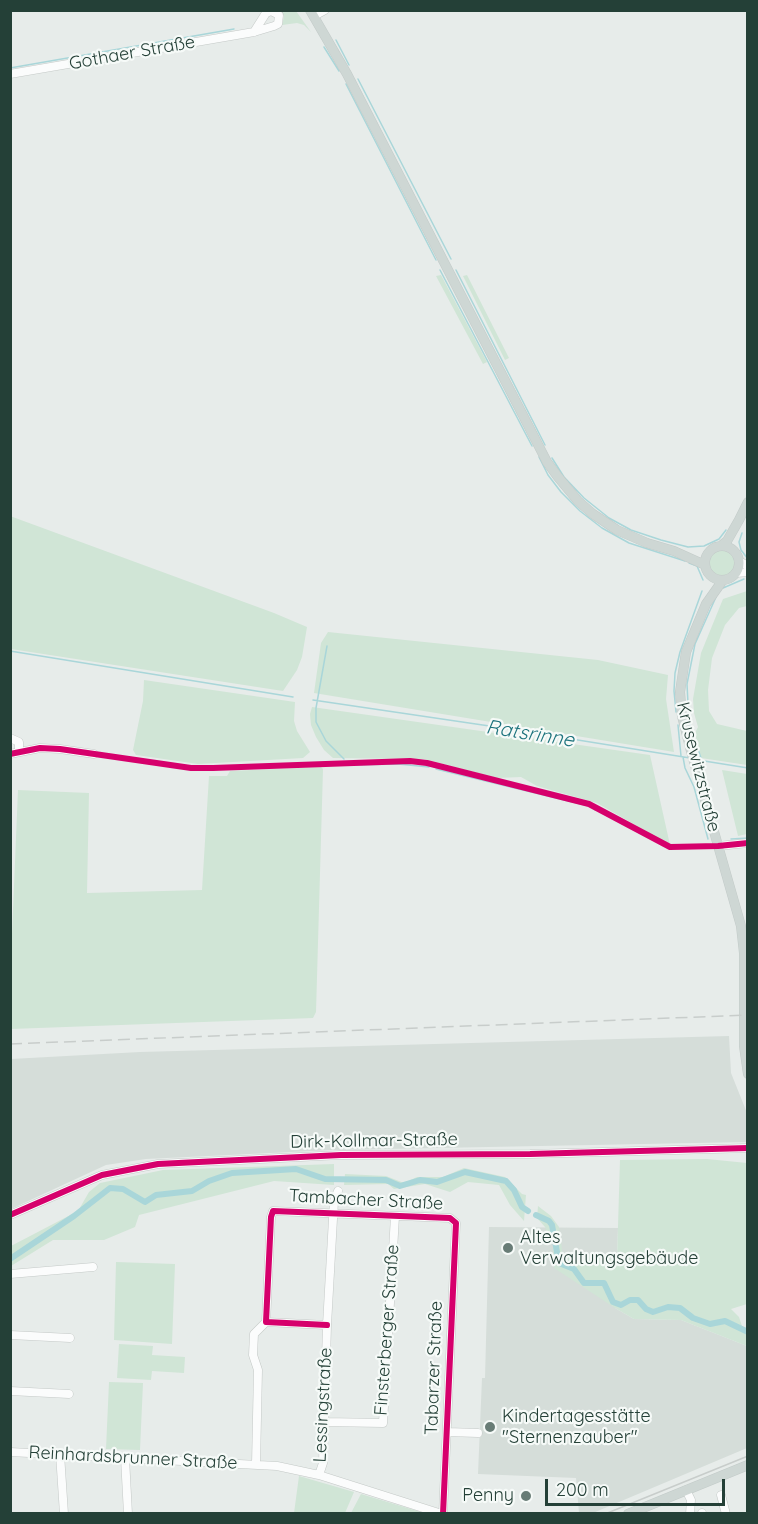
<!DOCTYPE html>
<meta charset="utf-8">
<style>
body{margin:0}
#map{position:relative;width:758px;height:1524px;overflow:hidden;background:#e7ecea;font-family:Quicksand,sans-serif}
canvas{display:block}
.frame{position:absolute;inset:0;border:12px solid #244037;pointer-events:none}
.scale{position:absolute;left:545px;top:1479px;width:180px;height:27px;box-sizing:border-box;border:3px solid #244037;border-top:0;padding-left:8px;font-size:18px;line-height:21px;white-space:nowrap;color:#244037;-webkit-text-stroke:4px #f6faf8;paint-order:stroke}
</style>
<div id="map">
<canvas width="758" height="1524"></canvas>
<div class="frame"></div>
<div class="scale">200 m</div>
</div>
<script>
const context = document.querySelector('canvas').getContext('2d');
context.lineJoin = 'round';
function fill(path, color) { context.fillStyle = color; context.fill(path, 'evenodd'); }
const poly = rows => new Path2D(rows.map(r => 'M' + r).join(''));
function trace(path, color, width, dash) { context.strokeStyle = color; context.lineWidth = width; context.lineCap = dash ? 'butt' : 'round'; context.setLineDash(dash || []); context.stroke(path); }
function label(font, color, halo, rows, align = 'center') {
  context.font = font + ' Quicksand,sans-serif'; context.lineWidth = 4.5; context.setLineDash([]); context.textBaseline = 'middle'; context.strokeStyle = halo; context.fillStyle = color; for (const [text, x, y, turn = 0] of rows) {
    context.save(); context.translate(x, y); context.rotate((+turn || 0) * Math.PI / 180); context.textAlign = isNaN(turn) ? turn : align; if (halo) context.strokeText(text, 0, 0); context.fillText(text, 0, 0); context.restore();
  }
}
fill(poly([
 [729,1036,731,1073,747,1113,747,1142,333,1150,146,1159,106,1165,11,1209,11,1059,140,1052],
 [489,1227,618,1228,615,1308,634,1319,681,1320,747,1346,747,1448,593,1513,579,1513,576,1478,478,1474,482,1378,485,1378]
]), '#d5ddd9');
fill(poly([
 [280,11,296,11,311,32,304,25,297,23,282,25,284,16],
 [441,275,487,362,483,364,436,276],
 [467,275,509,358,505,360,463,276],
 [10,516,274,613,307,627,302,657,297,670,283,691,11,649],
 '707 563a15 15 0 1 1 30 0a15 15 0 1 1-30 0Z',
 [747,591,747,606,739,608,725,625,712,658,708,690,709,711,717,724,747,731,747,765,701,758,695,733,698,727,694,713,693,699,701,653,723,599],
 [328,632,598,660,668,675,666,699,674,752,314,693,321,643],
 [144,680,295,702,294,721,297,731,310,752,303,758,198,764,136,755,133,750,143,701],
 [312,707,650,755,670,845,597,803,537,786,521,777,497,778,424,759,333,758,324,750,316,737,311,725,310,714],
 [321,767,323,769,316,1012,313,1018,11,1029,11,958,18,790,89,793,87,893,202,890,209,776,227,776,230,771],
 [722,770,747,774,747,834,738,836],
 [707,1159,747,1163,747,1304,731,1309,739,1317,742,1326,747,1329,747,1346,681,1320,634,1319,615,1308,554,1268,553,1245,545,1227,537,1218,538,1206,551,1216,559,1227,563,1256,617,1259,620,1160],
 [334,1164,334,1185,274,1181,139,1215,135,1227,104,1240,53,1240,11,1266,11,1246,78,1211,89,1192,100,1183,163,1170],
 [464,1168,505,1177,522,1194,526,1195,524,1221,510,1205,499,1185,468,1182,450,1192,425,1184,394,1189,388,1184,344,1185,345,1174,386,1176,404,1183,417,1177,443,1177],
 [116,1262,175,1264,172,1344,114,1340],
 [119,1344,153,1346,152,1355,185,1357,184,1373,152,1371,151,1380,117,1378],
 [109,1382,143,1383,140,1450,106,1449],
 [299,1476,354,1492,345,1513,294,1513],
 [361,1494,424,1513,351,1513]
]), '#d0e5d6');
trace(poly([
 [336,40,349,65],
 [324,47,339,71],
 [10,68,234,29],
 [358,79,451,259],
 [346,84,436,260],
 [440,270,532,446],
 [456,270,545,445],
 [539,457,548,475,561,492,580,511,602,528,629,543,685,561],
 [552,458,564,477,584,498,609,518,631,530,661,540,688,547,704,546,719,539,726,530],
 [742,533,739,542,741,550,748,559],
 [689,563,697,566,703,580],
 [723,588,744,579],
 [327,646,316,708,316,722,326,741,344,759],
 [10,651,293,697],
 [313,700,503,728,690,758],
 [676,712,674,691,675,673,680,652,702,591],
 [678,725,681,756],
 [683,757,685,768,694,787,708,839],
 [701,758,689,723,687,684,695,644,716,597],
 [698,760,748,768],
 [351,765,398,764,429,767],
 [436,769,593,807,595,810],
 [731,839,748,838]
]), '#a9d6d9', 1.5);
trace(poly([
 [536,1215,549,1221,552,1225,559,1263,574,1269,584,1283,604,1283,613,1302,621,1305,630,1300,638,1300,646,1309,653,1312,668,1307,680,1308,693,1318,710,1324,725,1321,748,1332],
 [10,1259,74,1216,110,1188,123,1189,145,1202,156,1195,192,1191,209,1181,232,1173,296,1169,325,1179,386,1180,400,1186,420,1180,437,1182,465,1172,506,1181,514,1190,522,1207,528,1211]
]), '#a9d6d9', 6);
const minor = poly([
 [314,16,325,10],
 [10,74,254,32,274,26,278,24,279,15,271,11,266,13,254,32],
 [739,561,748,566],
 [736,573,748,572],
 [10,738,19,742,19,752],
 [10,754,40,748,60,749,94,754],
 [718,846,748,843],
 [10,1215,102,1175,158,1164,341,1155,530,1154,748,1148],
 [10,1274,93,1267],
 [327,1325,266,1322,271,1217,273,1211,450,1218,456,1223,443,1514],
 [10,1335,70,1338],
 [10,1391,69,1394],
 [324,1422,383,1423,395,1216],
 [447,1432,478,1433],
 [10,1452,277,1466,319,1475,442,1514],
 [60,1454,64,1514],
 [125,1458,128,1514],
 [256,1464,258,1370,253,1355,254,1334,266,1322],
 [319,1475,323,1463,327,1325,334,1201,338,1191],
 [686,1490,691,1500,690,1514],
 [721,1495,726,1514],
 [702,1514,702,1513]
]);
const major = poly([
 [310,10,347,74,547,462,558,477,578,501,593,514,617,530,647,543,674,551,705,565],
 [722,545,727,541,739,520,748,502],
 '705 563a17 17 0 1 1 34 0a17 17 0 1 1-34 0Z',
 [723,580,706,604,686,652,680,692,682,716,691,751,741,926,744,953,744,1046,748,1074],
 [628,1514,748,1465]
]);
trace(minor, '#c4c9c7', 9);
trace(major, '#c2cac8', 10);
trace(minor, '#fbfcfc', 8);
trace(major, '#ced7d4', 9);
trace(poly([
 [605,1514,748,1456]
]), '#c8cdcb', 1.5);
trace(poly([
 [10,1044,748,1015]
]), '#c8cdcb', 1.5, [12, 6]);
trace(poly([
 [10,754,40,748,60,749,191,768,213,768,410,761,427,763,589,804,670,847,718,846,748,843],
 [10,1215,102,1175,158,1164,341,1155,530,1154,748,1148],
 [327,1325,266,1322,271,1217,273,1211,450,1218,456,1223,443,1514]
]), '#d6006c', 6);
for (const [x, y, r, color] of [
 [508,1248,6,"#687c76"],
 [490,1427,6,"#687c76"],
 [526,1496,6,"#687c76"]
]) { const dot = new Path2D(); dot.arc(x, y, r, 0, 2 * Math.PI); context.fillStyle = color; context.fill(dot); trace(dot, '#f6faf8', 2); }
label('18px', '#244037', '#f6faf8', [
 ["Gothaer Straße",132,53,-10],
 ["Krusewitzstraße",698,767,76],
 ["Dirk-Kollmar-Straße",374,1141,-1],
 ["Tambacher Straße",366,1200,3],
 ["Finsterberger Straße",387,1330,-86],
 ["Tabarzer Straße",434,1368,-88],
 ["Lessingstraße",323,1405,-87],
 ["Reinhardsbrunner Straße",133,1458,3]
]);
label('18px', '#244037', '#f6faf8', [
 ["Altes",520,1238],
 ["Verwaltungsgebäude",520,1259],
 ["Kindertagesstätte",502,1417],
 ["\"Sternenzauber\"",502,1438],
 ["Penny",514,1496,"right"]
], 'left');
label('italic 20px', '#1d737d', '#f6faf8', [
 ["Ratsrinne",530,734,9]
]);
</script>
